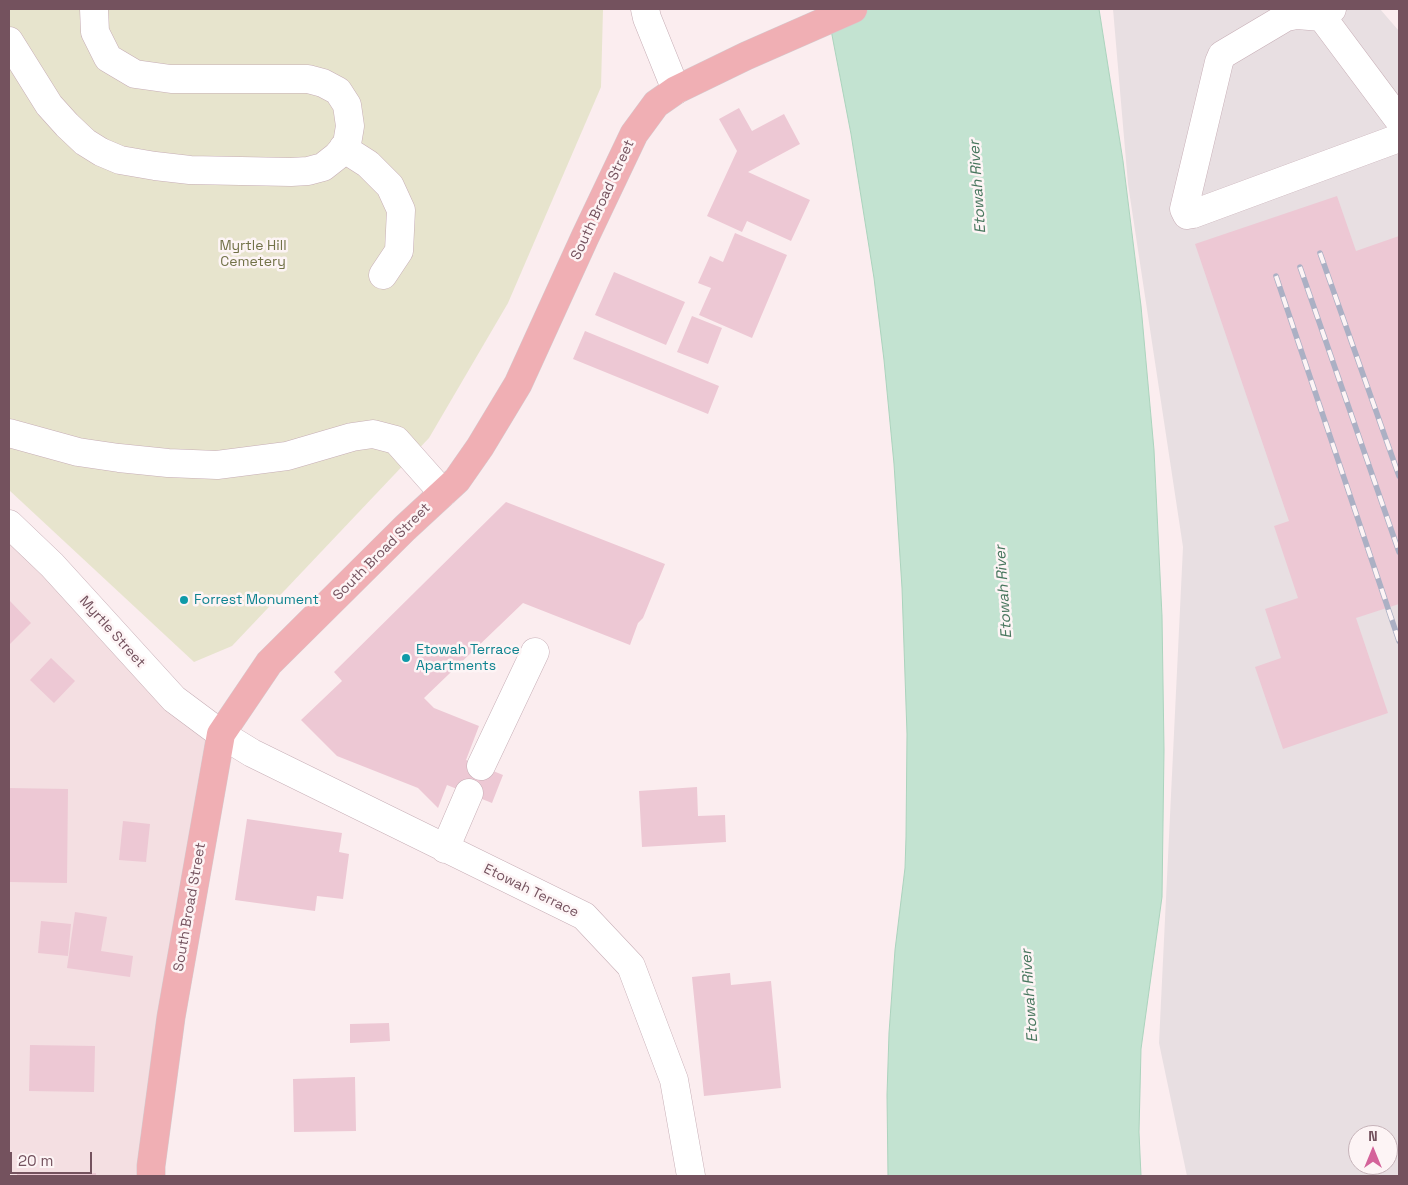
<!DOCTYPE html>
<style>
body{margin:0}
#map{position:relative;width:1408px;height:1185px;overflow:hidden;background:#fbedef;font-family:"Space Grotesk",sans-serif}
canvas{display:block}
.frame{position:absolute;inset:0;border:10px solid #74525e;pointer-events:none}
.north{position:absolute;left:1348px;top:1125px;width:50px;height:50px;box-sizing:border-box;background:#fdf4f5;border:1px solid #c6b3b9;border-radius:50%;rotate:0deg;font-size:14px;font-weight:700;line-height:20px;text-align:center;color:#74525e}
.north::after{content:'';display:block;margin:auto;width:18px;height:22px;background:#d4639a;clip-path:polygon(50% 0,100% 100%,50% 72%,0 100%)}
.scale{position:absolute;left:10px;top:1152px;width:82px;height:22px;box-sizing:border-box;border:2px solid #74525e;border-top:0;padding-left:6px;font-size:15px;line-height:18px;white-space:nowrap;color:#74525e;-webkit-text-stroke:4px #fdf4f5;paint-order:stroke}
</style>
<div id="map">
<canvas width="1408" height="1185"></canvas>
<div class="frame"></div>
<div class="north">N</div>
<div class="scale">20 m</div>
</div>
<script>
const context = document.querySelector('canvas').getContext('2d');
context.lineJoin = 'round';
function fill(path, color) { context.fillStyle = color; context.fill(path, 'evenodd'); }
const poly = rows => new Path2D(rows.map(r => 'M' + r).join(''));
function trace(path, color, width, dash) { context.strokeStyle = color; context.lineWidth = width; context.lineCap = dash ? 'butt' : 'round'; context.setLineDash(dash || []); context.stroke(path); }
function label(font, color, halo, rows, align = 'center') {
  context.font = font + ' "Space Grotesk",sans-serif'; context.lineWidth = 5; context.setLineDash([]); context.textBaseline = 'middle'; context.strokeStyle = halo; context.fillStyle = color; for (const [text, x, y, turn = 0] of rows) {
    context.save(); context.translate(x, y); context.rotate((+turn || 0) * Math.PI / 180); context.textAlign = isNaN(turn) ? turn : align; if (halo) context.strokeText(text, 0, 0); context.fillText(text, 0, 0); context.restore();
  }
}
fill(poly([
 [9,543,221,734,153,1176,9,1176]
]), '#f4dfe2');
fill(poly([
 [1113,9,1380,9,1399,31,1399,1176,1187,1176,1159,1043,1183,547,1128,184],
 [1358,1135,1388,1135,1388,1165,1358,1165]
]), '#e8dfe2');
fill(poly([
 [9,9,603,9,601,87,508,303,429,438,232,646,194,662,9,490]
]), '#e7e4cd');
const water = poly([
 [827,9,1099,9,1123,161,1141,306,1154,450,1162,616,1164,750,1162,897,1141,1049,1139,1132,1141,1176,888,1176,887,1095,889,1033,895,950,905,868,906,837,907,734,902,588,894,464,884,360,874,278,851,134,827,9]
]);
fill(water, '#c3e3d1');
trace(water, '#abd3bd', 1);
fill(poly([
 [739,108,752,131,784,114,800,144,748,172,810,200,791,241,747,221,742,232,707,216,737,151,719,119],
 [1337,196,1356,251,1399,236,1399,604,1356,618,1388,713,1283,749,1255,667,1281,658,1265,609,1298,598,1274,526,1289,521,1195,244],
 [735,233,787,255,752,338,699,315,711,288,698,283,710,256,723,262],
 [614,272,685,302,666,345,595,315],
 [692,316,722,328,708,364,677,352],
 [585,331,719,386,708,414,573,359],
 [506,502,665,564,643,618,638,623,630,645,523,603,424,698,434,708,479,726,466,760,503,775,492,803,447,785,438,808,418,788,337,756,301,720,342,681,334,672],
 [9,600,31,623,9,645],
 [51,658,75,681,54,703,30,680],
 [697,787,698,816,725,815,726,842,642,847,639,791],
 [9,788,68,789,67,883,9,882],
 [247,819,342,833,339,852,349,854,343,899,317,896,315,911,235,900],
 [123,821,150,824,146,862,119,860],
 [75,912,107,917,101,951,133,956,130,977,67,968],
 [41,921,71,924,68,956,38,953],
 [730,973,731,985,771,981,781,1088,704,1096,692,977],
 [389,1023,390,1041,350,1043,350,1024],
 [30,1045,95,1046,94,1092,29,1091],
 [355,1077,356,1131,294,1132,293,1079],
 [96,1173,96,1176,17,1176,17,1174]
]), '#edc8d4');
const minor = poly([
 [645,9,647,18,676,90],
 [1332,9,1322,17,1297,15,1286,17,1222,55,1219,62,1184,209,1187,215,1193,214,1399,138],
 [1322,17,1399,120],
 [9,41,49,105,67,125,85,142,101,152,120,160,155,166,190,170,291,172,308,171,323,167,337,156,347,144,350,126,347,105,338,91,323,83,308,79,171,79,135,74,108,58,95,32,94,9],
 [343,148,368,164,390,186,401,210,399,251,383,275],
 [9,433,78,452,119,458,168,463,217,465,287,456,352,437,373,434,396,440,443,493],
 [9,524,52,565,174,699,221,734,252,753,584,916,631,966,674,1080,691,1176],
 [481,766,535,652],
 [445,849,469,793]
]);
const major = poly([
 [151,1176,151,1166,171,1017,221,734,269,663,405,528,457,480,480,447,518,384,585,237,634,134,656,104,676,90,746,56,853,9]
]);
trace(minor, '#c7aeb6', 29);
trace(major, '#d5cbcf', 29);
trace(minor, '#fff', 28);
trace(major, '#f0afb4', 28);
const rail = poly([
 [1320,253,1399,476],
 [1300,267,1399,552],
 [1276,276,1399,641]
]);
trace(rail, '#abb0c4', 5.5);
trace(rail, '#fdf4f5', 4, [11]);
for (const [x, y, r, color] of [
 [184,600,5,"#0f9aa8"],
 [406,658,5,"#0f9aa8"]
]) { const dot = new Path2D(); dot.arc(x, y, r, 0, 2 * Math.PI); context.fillStyle = color; context.fill(dot); trace(dot, '#fdf4f5', 2); }
label('14px', '#74525e', '#fdf4f5', [
 ["South Broad Street",603,200,-65],
 ["South Broad Street",382,552,-45],
 ["Myrtle Street",112,632,48],
 ["Etowah Terrace",531,891,26],
 ["South Broad Street",190,907,-80]
]);
label('14px', '#727248', '#fdf4f5', [
 ["Myrtle Hill",253,246],
 ["Cemetery",253,262]
]);
label('14px', '#0d838f', '#fdf4f5', [
 ["Forrest Monument",194,600],
 ["Etowah Terrace",416,650],
 ["Apartments",416,666]
], 'left');
label('italic 15px', '#47765d', '#fdf4f5', [
 ["Etowah River",978,187,-94],
 ["Etowah River",1004,592,-94],
 ["Etowah River",1030,996,-94]
]);
</script>
